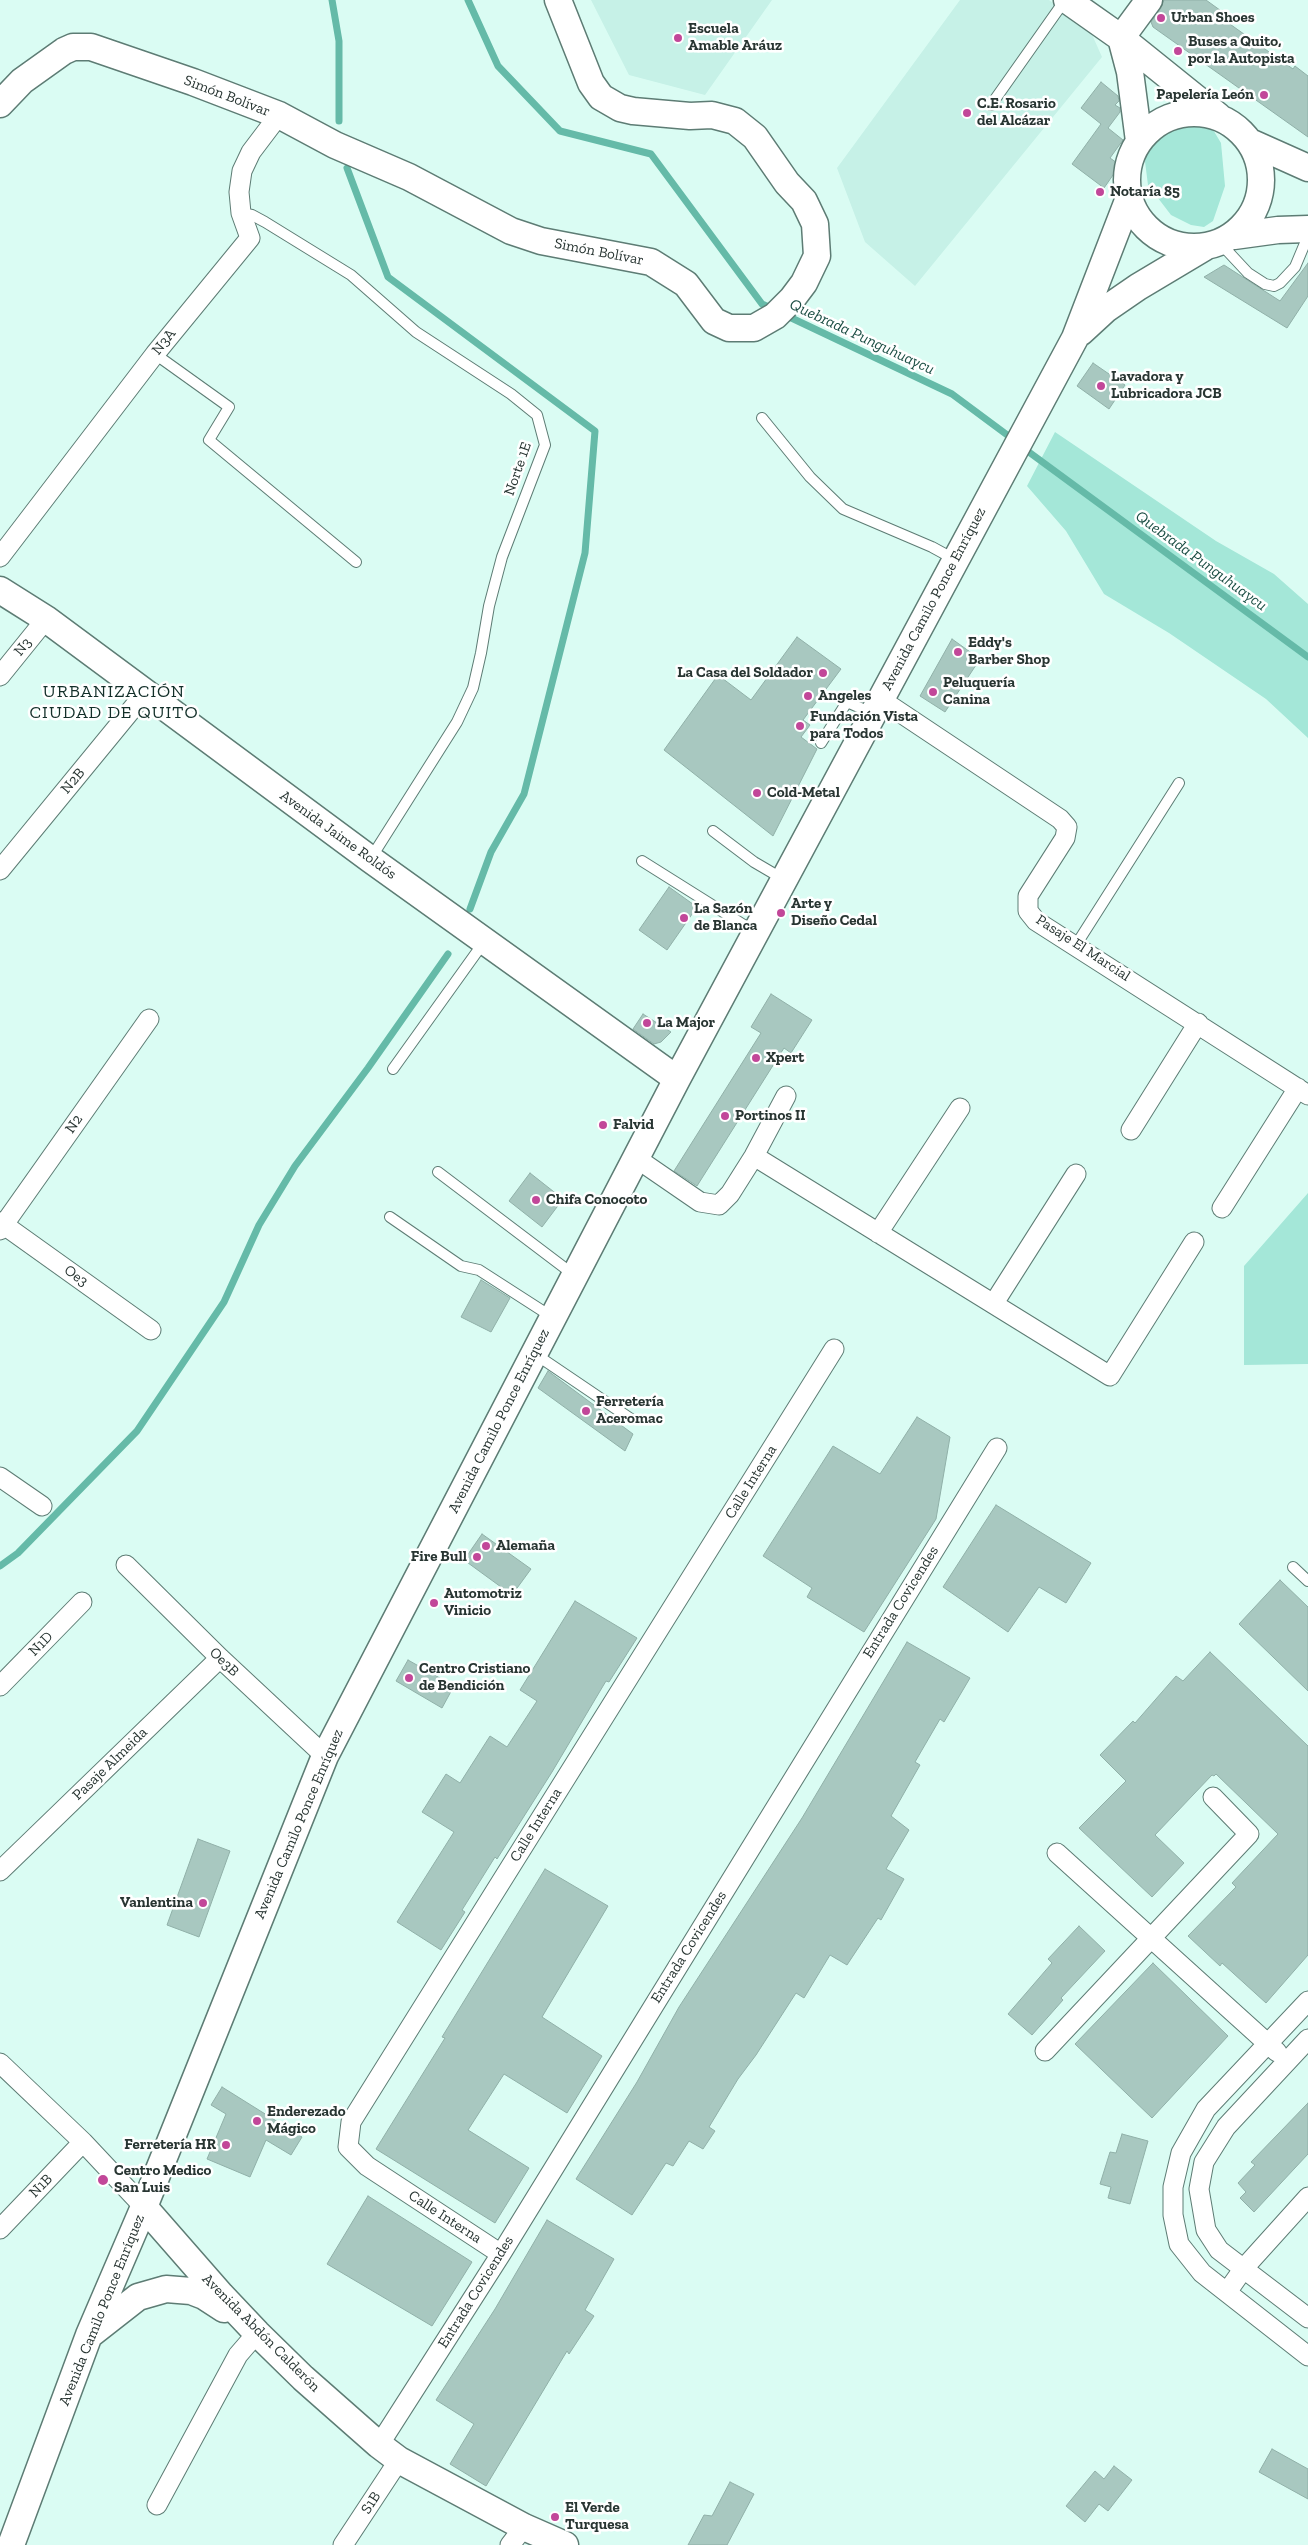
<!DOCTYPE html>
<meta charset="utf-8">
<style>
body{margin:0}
canvas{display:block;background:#dafcf3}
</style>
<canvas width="1308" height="2545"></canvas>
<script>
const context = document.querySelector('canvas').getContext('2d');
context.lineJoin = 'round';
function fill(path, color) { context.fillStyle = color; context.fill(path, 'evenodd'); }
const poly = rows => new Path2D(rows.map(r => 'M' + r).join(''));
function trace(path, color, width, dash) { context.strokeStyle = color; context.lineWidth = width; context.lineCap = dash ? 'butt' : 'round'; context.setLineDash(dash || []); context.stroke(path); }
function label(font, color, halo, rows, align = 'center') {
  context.font = font + ' "Zilla Slab",serif'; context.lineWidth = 5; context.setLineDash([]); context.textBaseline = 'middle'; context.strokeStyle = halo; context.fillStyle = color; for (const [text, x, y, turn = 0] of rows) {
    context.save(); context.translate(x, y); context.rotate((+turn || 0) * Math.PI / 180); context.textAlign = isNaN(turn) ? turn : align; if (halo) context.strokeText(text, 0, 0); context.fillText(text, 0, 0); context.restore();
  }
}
fill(poly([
 [591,0,772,0,705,95,629,75],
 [960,0,1049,0,1090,30,1102,57,915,286,865,242,837,168]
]), '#c6f1e7');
fill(poly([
 [1183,113,1206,118,1221,143,1225,186,1213,221,1204,227,1191,225,1171,215,1148,185,1143,146,1161,120],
 [1055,432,1216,541,1274,574,1308,604,1308,738,1266,699,1169,633,1104,594,1066,531,1027,486],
 [1308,1193,1308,1364,1244,1365,1244,1266]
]), '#a4e7d8');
trace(poly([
 [332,0,339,41,339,121],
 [468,0,498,66,560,131,651,154,762,304,773,309],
 [347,168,388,277,595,431,585,553,524,794,491,852,470,909],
 [783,314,952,394,1014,440],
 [1022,447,1308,657],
 [0,1566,18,1553,137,1431,224,1302,259,1225,295,1166,368,1068,448,954]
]), '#65baa8', 7);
const building = poly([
 [1164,0,1206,0,1224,13,1220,17,1293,69,1295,66,1308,76,1308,137,1153,27,1151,22,1161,8,1164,0],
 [1101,82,1118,96,1119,101,1115,105,1120,108,1120,112,1108,128,1123,140,1110,158,1120,165,1104,188,1072,164,1101,124,1081,108,1101,82],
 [1308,263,1308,296,1287,328,1204,277,1224,265,1280,301,1308,263],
 [1093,363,1125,385,1109,409,1077,386,1093,363],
 [797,637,841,669,803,720,810,725,801,737,817,749,773,836,664,750,718,675,751,700,797,637],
 [952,639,980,659,945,712,920,696,952,639],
 [669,887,697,907,667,950,639,930,669,887],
 [771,994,812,1020,791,1053,784,1048,697,1186,674,1171,761,1033,751,1027,771,994],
 [643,1014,671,1032,661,1042,654,1044,633,1029,643,1014],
 [530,1173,563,1199,542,1227,509,1201,530,1173],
 [481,1280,510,1298,491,1332,461,1317,481,1280],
 [548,1371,633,1434,625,1451,538,1388,548,1371],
 [917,1417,950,1437,936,1519,864,1632,807,1597,812,1588,763,1556,833,1446,880,1474,917,1417],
 [996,1505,1091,1563,1066,1603,1039,1587,1008,1632,943,1587,996,1505],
 [482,1534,531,1569,512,1595,464,1560,482,1534],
 [1280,1580,1308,1607,1308,1691,1239,1624,1280,1580],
 [575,1601,637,1638,609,1682,606,1681,552,1772,497,1859,495,1857,462,1910,465,1912,441,1950,397,1922,454,1832,422,1812,446,1774,460,1783,490,1736,507,1747,537,1701,520,1690,575,1601],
 [907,1642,970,1678,944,1722,940,1719,915,1762,920,1765,891,1816,909,1830,886,1869,904,1879,881,1920,878,1918,847,1965,830,1955,804,1998,796,1993,756,2055,738,2079,709,2127,715,2131,703,2149,689,2141,673,2166,666,2163,632,2215,576,2179,637,2082,679,2007,802,1818,907,1642],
 [1210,1652,1308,1746,1308,1955,1266,2003,1222,1963,1220,1966,1188,1936,1236,1887,1232,1883,1278,1834,1216,1774,1214,1776,1212,1775,1155,1835,1184,1863,1152,1897,1079,1828,1126,1781,1100,1755,1133,1721,1135,1723,1176,1676,1183,1681,1210,1652],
 [408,1660,454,1686,442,1708,396,1681,408,1660],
 [198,1839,230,1851,199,1937,167,1925,198,1839],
 [545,1869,608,1906,542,2017,602,2056,567,2113,504,2074,468,2130,529,2168,495,2223,376,2149,445,2038,442,2037,545,1869],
 [1079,1926,1105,1951,1061,1998,1063,2000,1032,2035,1008,2014,1052,1963,1048,1959,1079,1926],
 [1153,1963,1228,2036,1152,2118,1075,2044,1153,1963],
 [222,2087,302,2137,291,2155,266,2140,250,2177,207,2159,226,2114,211,2105,222,2087],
 [1308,2103,1308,2154,1254,2212,1240,2198,1246,2192,1238,2183,1255,2165,1251,2162,1308,2103],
 [1122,2134,1148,2141,1130,2204,1108,2198,1111,2187,1100,2184,1110,2152,1116,2153,1122,2134],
 [368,2196,472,2262,432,2326,327,2264,368,2196],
 [547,2220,614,2259,585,2310,594,2316,569,2354,567,2351,486,2486,450,2464,474,2424,436,2400,495,2309,547,2220],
 [1272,2449,1308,2469,1308,2499,1259,2472,1272,2449],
 [1114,2466,1132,2480,1108,2511,1099,2504,1085,2522,1066,2506,1095,2471,1104,2479,1114,2466],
 [730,2482,754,2494,727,2545,688,2545,704,2515,712,2516,730,2482]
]);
fill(building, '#a8c8c0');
trace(building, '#90b0a8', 1);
const lane = poly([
 [991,105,1065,0],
 [241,213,252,215,265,222,351,275,416,332,511,394,537,415,545,445,502,557,489,606,481,653,473,688,457,722,371,858],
 [1220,243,1248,273,1265,284,1274,286,1280,283,1295,267,1308,236],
 [155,354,229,407,209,440,356,562],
 [762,418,810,477,843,509,932,547,954,559],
 [821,743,847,702,872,713],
 [713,831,754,862,783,879],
 [642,861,755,932],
 [1076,945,1179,783],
 [393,1069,484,942],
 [438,1172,574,1275],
 [390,1217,461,1266,479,1270,552,1317],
 [535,1354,631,1419],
 [1293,1567,1308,1581]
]);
const street = poly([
 [0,557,155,354,250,238,241,213,239,192,242,171,251,152,279,115],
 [0,676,46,619],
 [880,699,1060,819,1067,827,1065,838,1028,896,1028,911,1036,921,1308,1095],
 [0,870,146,692],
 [1131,1130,1198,1023],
 [754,1156,1110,1376,1194,1242],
 [636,1158,700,1202,719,1205,730,1194,754,1156,786,1096],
 [1222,1208,1298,1088],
 [0,1222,151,1330],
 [0,1230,149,1019],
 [878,1233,960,1108],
 [994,1303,1076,1174],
 [0,1477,42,1506],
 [126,1565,220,1658,325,1756],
 [0,1686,82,1602],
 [1057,1853,1277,2052],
 [0,1871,220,1658],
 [1308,2001,1206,2109,1181,2153,1173,2187,1173,2215,1179,2244,1202,2273,1308,2356],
 [1308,2039,1226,2127,1204,2162,1199,2189,1206,2230,1219,2250,1308,2318],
 [1045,2051,1249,1834,1213,1797],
 [0,2063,83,2142,144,2207],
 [0,2229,83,2142],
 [501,2254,367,2166,348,2147,351,2122,834,1349],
 [1227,2292,1244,2268,1308,2197],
 [379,2445,501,2254,997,1448],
 [157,2505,238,2355,257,2333],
 [343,2545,399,2460],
 [510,2545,524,2527]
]);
const secondary = poly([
 [1067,0,1121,38,1218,116],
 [1121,38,1130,72,1139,141],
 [1121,38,1149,0],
 [0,104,22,81,64,51,73,47,91,47,193,82,279,115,335,145,409,177,511,231,541,241,651,262,686,284,714,321,729,328,754,328,775,316,792,299,804,283,817,256,815,224,804,201,787,183,755,137,735,121,712,115,690,116,633,111,620,108,601,97,591,83,558,0],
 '1127 180a67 67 0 1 1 134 0a67 67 0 1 1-134 0Z',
 [1250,142,1308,168],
 [1234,236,1278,230,1308,229],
 [1081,332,1106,309,1138,287,1205,247],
 [0,590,46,619,370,859,677,1079],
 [144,2207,221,2295,257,2333,303,2378,379,2445,399,2460,524,2527,565,2545],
 [92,2333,138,2297,166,2289,191,2291,204,2296,224,2309],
 [11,2545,89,2335,144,2207,325,1756,677,1079,1075,338,1129,198]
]);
trace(lane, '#5d7c74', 12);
trace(street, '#5d7c74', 21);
trace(secondary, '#5d7c74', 29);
trace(lane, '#fff', 10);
trace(street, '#fff', 19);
trace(secondary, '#fff', 26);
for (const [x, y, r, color] of [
 [1161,18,5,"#c24799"],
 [678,38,5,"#c24799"],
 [1178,51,5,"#c24799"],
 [1264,95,5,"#c24799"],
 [967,113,5,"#c24799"],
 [1100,192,5,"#c24799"],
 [1101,386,5,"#c24799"],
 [958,652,5,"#c24799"],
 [823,673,5,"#c24799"],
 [933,692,5,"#c24799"],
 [808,696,5,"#c24799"],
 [800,726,5,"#c24799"],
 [757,793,5,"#c24799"],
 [781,913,5,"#c24799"],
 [684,918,5,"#c24799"],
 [647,1023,5,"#c24799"],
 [756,1058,5,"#c24799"],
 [725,1116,5,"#c24799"],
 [603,1125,5,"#c24799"],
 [536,1200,5,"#c24799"],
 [586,1411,5,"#c24799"],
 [486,1546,5,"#c24799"],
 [477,1557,5,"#c24799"],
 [434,1603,5,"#c24799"],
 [409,1678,5,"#c24799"],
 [203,1903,5,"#c24799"],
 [257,2121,5,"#c24799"],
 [226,2145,5,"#c24799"],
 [103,2180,6,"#c24799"],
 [555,2517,5,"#c24799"]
]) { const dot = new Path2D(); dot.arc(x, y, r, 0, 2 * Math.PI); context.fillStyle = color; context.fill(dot); trace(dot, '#fff', 2); }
label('bold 15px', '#283532', '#fff', [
 ["Urban Shoes",1171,18],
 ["Escuela",688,29],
 ["Amable Aráuz",688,46],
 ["Buses a Quito,",1188,42],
 ["por la Autopista",1188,59],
 ["Papelería León",1254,95,"right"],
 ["C.E. Rosario",977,104],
 ["del Alcázar",977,121],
 ["Notaría 85",1110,192],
 ["Lavadora y",1111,377],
 ["Lubricadora JCB",1111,394],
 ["Eddy's",968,643],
 ["Barber Shop",968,660],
 ["La Casa del Soldador",813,673,"right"],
 ["Peluquería",943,683],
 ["Canina",943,700],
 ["Angeles",818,696],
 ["Fundación Vista",810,717],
 ["para Todos",810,734],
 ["Cold-Metal",767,793],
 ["Arte y",791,904],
 ["Diseño Cedal",791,921],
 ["La Sazón",694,909],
 ["de Blanca",694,926],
 ["La Major",657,1023],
 ["Xpert",766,1058],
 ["Portinos II",735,1116],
 ["Falvid",613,1125],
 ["Chifa Conocoto",546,1200],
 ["Ferretería",596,1402],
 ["Aceromac",596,1419],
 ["Alemaña",496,1546],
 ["Fire Bull",467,1557,"right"],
 ["Automotriz",444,1594],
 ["Vinicio",444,1611],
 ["Centro Cristiano",419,1669],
 ["de Bendición",419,1686],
 ["Vanlentina",193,1903,"right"],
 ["Enderezado",267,2112],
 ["Mágico",267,2129],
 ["Ferretería HR",216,2145,"right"],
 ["Centro Medico",114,2171],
 ["San Luis",114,2188],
 ["El Verde",565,2508],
 ["Turquesa",565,2525]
], 'left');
label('15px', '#283532', '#fff', [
 ["Simón Bolívar",227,96,21],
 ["Simón Bolívar",599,252,11],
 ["N3A",164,342,-51],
 ["Norte 1E",518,469,-71],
 ["Avenida Camilo Ponce Enríquez",934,599,-62],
 ["N3",23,647,-51],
 ["N2B",73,781,-50],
 ["Avenida Jaime Roldós",338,835,36],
 ["Pasaje El Marcial",1083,948,33],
 ["N2",74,1124,-55],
 ["Oe3",76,1276,36],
 ["Avenida Camilo Ponce Enríquez",499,1421,-63],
 ["Calle Interna",751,1482,-58],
 ["Entrada Covicendes",901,1602,-58],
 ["N1D",41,1644,-46],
 ["Oe3B",224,1662,44],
 ["Pasaje Almeida",110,1764,-44],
 ["Avenida Camilo Ponce Enríquez",299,1824,-67],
 ["Calle Interna",536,1825,-58],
 ["Entrada Covicendes",689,1947,-58],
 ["N1B",41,2186,-46],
 ["Calle Interna",445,2217,33],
 ["Entrada Covicendes",476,2292,-58],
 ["Avenida Camilo Ponce Enríquez",102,2310,-68],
 ["Avenida Abdón Calderón",261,2333,45],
 ["S1B",371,2503,-57]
]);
label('italic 16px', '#1a4d43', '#fff', [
 ["Quebrada Punguhuaycu",862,337,25],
 ["Quebrada Punguhuaycu",1201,561,36]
]);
context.letterSpacing = '1px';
label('18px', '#122f29', '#fff', [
 ["URBANIZACIÓN",114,692],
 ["CIUDAD DE QUITO",114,713]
]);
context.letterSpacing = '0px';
</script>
